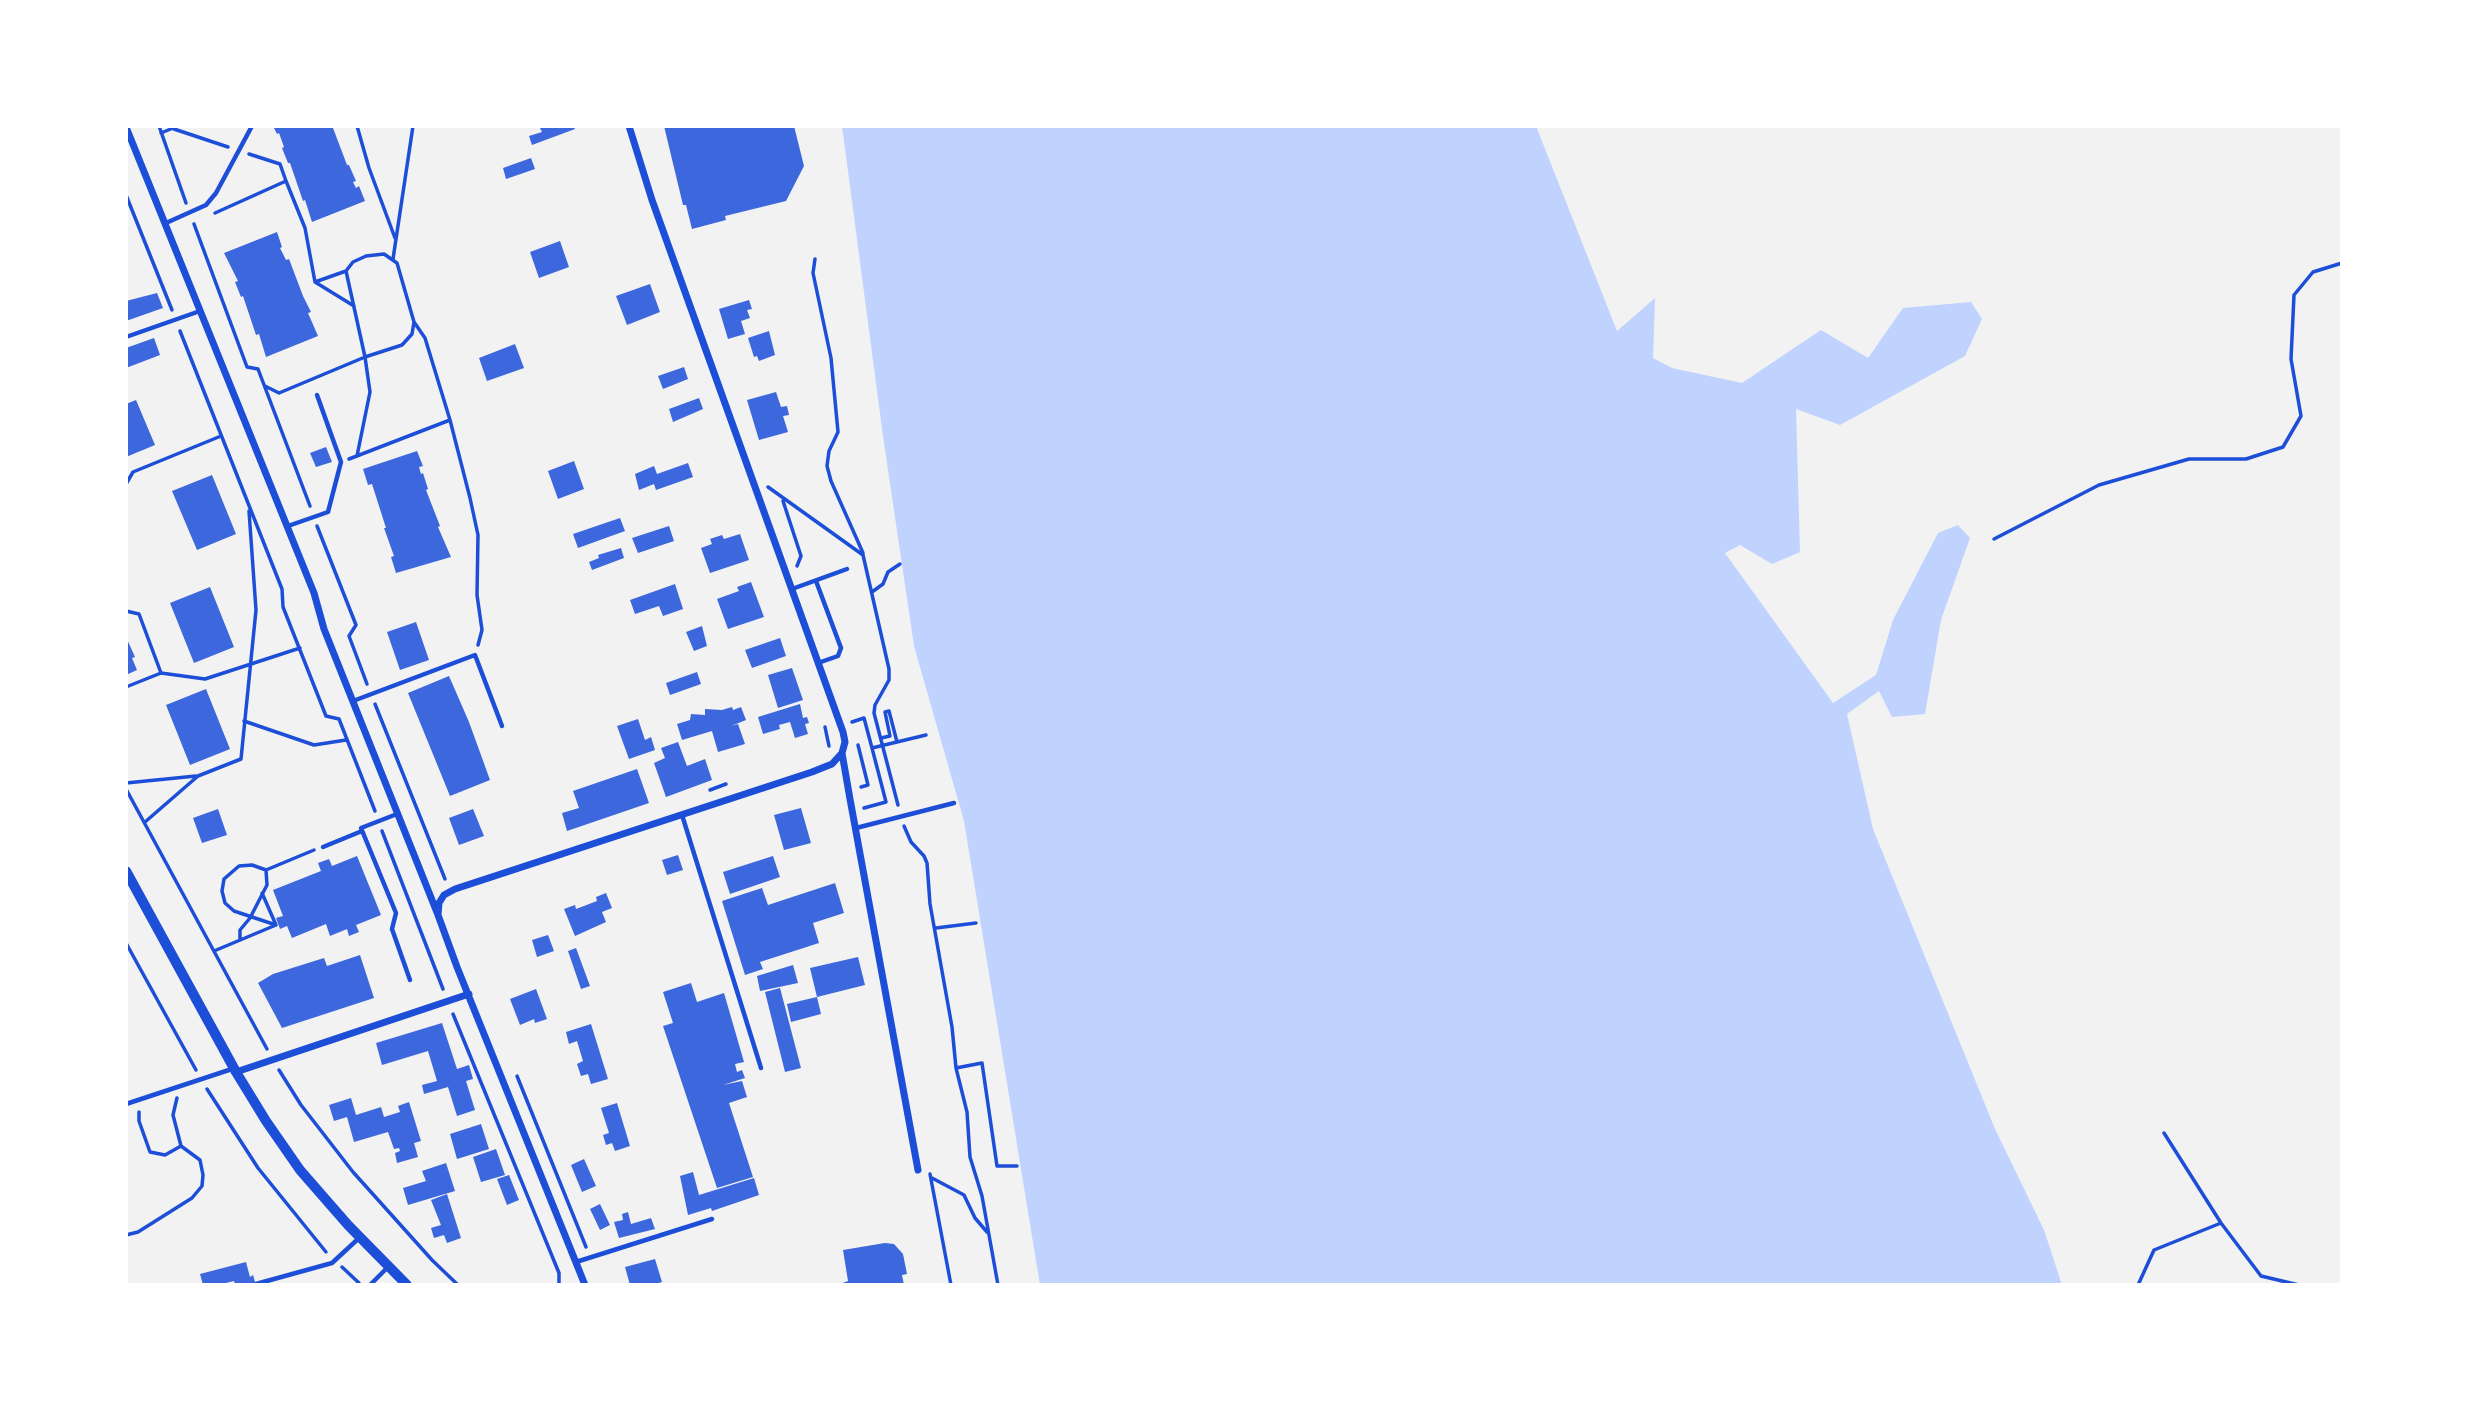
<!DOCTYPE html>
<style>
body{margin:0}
#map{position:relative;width:2468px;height:1411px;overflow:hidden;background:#f2f2f2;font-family:Rubik,sans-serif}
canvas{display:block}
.frame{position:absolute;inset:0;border:128px solid #fff;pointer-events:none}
</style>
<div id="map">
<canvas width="2468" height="1411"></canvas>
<div class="frame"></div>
</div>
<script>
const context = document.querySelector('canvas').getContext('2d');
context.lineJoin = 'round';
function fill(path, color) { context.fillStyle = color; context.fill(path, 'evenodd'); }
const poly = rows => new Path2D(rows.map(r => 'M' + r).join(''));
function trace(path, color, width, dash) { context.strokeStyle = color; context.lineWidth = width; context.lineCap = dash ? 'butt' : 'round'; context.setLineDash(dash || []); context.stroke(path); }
fill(poly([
 [842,126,1536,126,1617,331,1655,298,1653,358,1672,368,1742,383,1821,330,1868,358,1903,308,1971,302,1982,319,1965,356,1840,425,1796,409,1800,552,1772,564,1740,545,1725,553,1833,703,1876,675,1893,620,1938,533,1958,525,1970,538,1941,620,1925,714,1892,717,1879,691,1847,714,1873,829,1995,1129,2044,1230,2062,1285,1040,1285,964,821,914,646,883,436]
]), '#bfd3fe');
fill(poly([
 [273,126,333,128,347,165,349,165,356,181,353,182,356,188,359,186,365,201,312,222,305,200,303,201,290,163,288,163,282,148,284,147,279,133,277,134],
 [539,126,573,126,575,129,532,145,529,136,542,132],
 [664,126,794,126,804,166,786,201,725,216,726,220,692,229,686,205,683,205],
 [531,158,535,169,506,179,503,168],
 [277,232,282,247,280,248,286,260,289,259,303,296,311,312,308,313,318,336,266,357,259,334,256,335,243,296,241,297,235,282,238,281,224,253],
 [560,241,569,267,539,278,530,252],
 [650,284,660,312,627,325,616,296],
 [157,293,163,308,126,321,126,301],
 [749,300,752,309,747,310,750,318,741,321,745,334,728,339,719,309],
 [769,331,775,355,759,361,757,356,754,357,748,338],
 [154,338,160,355,126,368,126,348],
 [515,344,524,368,487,381,479,358],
 [684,367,688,379,663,389,658,376],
 [776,392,781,407,787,406,789,415,783,416,788,432,759,440,747,400],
 [699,398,703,409,673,422,669,409],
 [136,400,155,445,126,457,126,404],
 [326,447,332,462,316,467,310,453],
 [417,451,423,466,419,467,421,474,423,473,428,489,426,490,440,526,438,527,451,557,396,573,391,557,394,556,384,528,386,528,372,484,368,485,363,469],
 [574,461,584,489,558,499,548,471],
 [688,463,693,477,656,490,654,484,639,490,635,474,654,466,657,474],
 [212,475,236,534,197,550,172,491],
 [620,518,625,531,578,548,573,534],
 [669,526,674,541,638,553,632,538],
 [740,534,749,560,710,573,701,548,712,544,710,539,722,535,724,539],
 [621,548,624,558,592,570,589,562,599,558,598,555],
 [751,582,764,617,728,629,717,599,739,591,737,587],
 [675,584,683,609,663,616,659,606,635,614,630,600],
 [210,587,234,647,194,663,170,603],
 [416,622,429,660,400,670,387,632],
 [702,626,707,646,694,651,686,632],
 [126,637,135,657,132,658,137,670,126,675],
 [780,638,786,656,752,668,745,650],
 [792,668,803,700,778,708,768,675],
 [697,672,701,684,670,695,666,683],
 [449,676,469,722,490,780,450,796,408,693],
 [206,689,230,749,190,765,166,705],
 [800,704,803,718,807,717,809,723,805,724,808,734,795,738,790,722,779,725,780,729,763,734,758,717],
 [732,707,733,710,741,707,746,720,731,726,738,724,745,744,718,752,712,731,682,740,677,724,690,720,691,714,705,715,705,709,722,710],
 [638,719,645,740,651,737,655,750,629,759,617,726],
 [678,742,687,766,705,759,712,780,666,797,654,763,665,758,661,748],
 [637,769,649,803,567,831,562,813,579,808,573,791],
 [801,808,811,843,784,850,774,815],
 [218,809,227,835,202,843,193,818],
 [473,809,484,836,459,845,449,818],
 [678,855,683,870,667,875,662,860],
 [357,856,381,915,356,925,359,932,349,936,347,929,330,936,326,924,292,938,287,926,280,929,276,918,283,916,273,890,321,871,318,863,329,859,332,866],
 [773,856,780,877,730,894,723,872],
 [835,883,844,913,813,923,819,943,760,962,763,969,745,975,722,901,762,888,768,905],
 [606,893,612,908,602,912,606,922,575,936,564,909,575,905,576,909,597,901,596,897],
 [548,935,554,951,537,957,532,940],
 [576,948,590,986,581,989,568,951],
 [360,955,374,998,282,1028,258,983,273,974,324,958,327,966],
 [858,957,865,985,817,997,821,1014,791,1022,787,1004,817,997,810,968],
 [793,965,798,983,760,991,757,976],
 [691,983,697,1002,724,993,744,1062,735,1064,737,1072,742,1070,745,1078,723,1085,742,1081,747,1097,729,1103,753,1177,717,1188,663,1026,673,1023,663,992],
 [780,988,801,1068,785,1072,765,992],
 [536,989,547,1019,535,1023,534,1019,520,1025,510,999],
 [442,1023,457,1069,469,1065,473,1079,466,1081,475,1110,457,1116,448,1087,424,1094,422,1085,437,1081,428,1051,382,1065,376,1043],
 [591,1024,608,1079,591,1084,588,1074,581,1076,577,1064,583,1061,577,1041,569,1044,566,1032],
 [351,1098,356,1115,381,1107,384,1117,400,1112,398,1106,409,1102,421,1141,414,1143,418,1157,397,1163,395,1153,400,1151,399,1148,394,1149,388,1132,354,1142,347,1117,334,1121,329,1105],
 [617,1103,630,1146,615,1151,612,1143,606,1145,603,1135,609,1133,601,1108],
 [481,1124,489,1149,457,1159,450,1134],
 [496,1149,505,1175,481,1182,473,1157],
 [584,1159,596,1186,582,1192,571,1165],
 [446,1163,455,1191,408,1205,403,1188,426,1181,422,1171],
 [693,1172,699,1195,754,1178,759,1195,712,1211,711,1208,688,1215,680,1176],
 [509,1175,519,1200,507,1205,497,1179],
 [447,1194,461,1238,447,1243,444,1235,434,1238,431,1228,441,1225,431,1200],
 [600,1204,610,1225,600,1230,590,1209],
 [628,1212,631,1224,651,1218,655,1229,619,1238,614,1222,623,1220,622,1214],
 [885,1243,894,1244,903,1254,907,1274,902,1275,904,1285,837,1285,848,1281,843,1250],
 [655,1259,662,1282,653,1285,630,1285,625,1267],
 [246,1262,250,1277,253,1275,256,1285,235,1285,234,1281,218,1285,203,1285,200,1274]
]), '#3d67dc');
trace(poly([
 [159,126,186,203],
 [357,126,369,168,395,238],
 [174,129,228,147],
 [161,133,178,126],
 [249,154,280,164,286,181],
 [126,195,172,310],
 [215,213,286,181,305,228,315,282,354,306],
 [194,224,247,367,258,369,310,506],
 [384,254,397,263,414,322,412,334,402,345,365,357,346,271,353,262,366,256,384,254],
 [393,259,413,126],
 [815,259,813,273,831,358,838,432,829,451,827,466,831,481,863,553],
 [315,282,346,271],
 [414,322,425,338,450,420,470,498,478,535,477,595,482,630,478,645],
 [180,331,282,589,283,607,326,716,339,719,375,811],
 [265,386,279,393,365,357,370,392,357,456],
 [349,459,450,420],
 [126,484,133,472,221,436],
 [768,487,863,555,889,669,889,680,875,705,874,713,898,805],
 [783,501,801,556,797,566],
 [317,526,356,625,349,636,367,684],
 [1994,539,2099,485,2189,459,2246,459,2283,447,2301,416,2291,359,2294,295,2313,272,2342,263],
 [872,592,883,584,888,572,900,564],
 [126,611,139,614,161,673],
 [126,687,161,673,205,679,300,648],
 [375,704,445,879],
 [244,721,314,745,346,740],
 [852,722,864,718,872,748,926,735],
 [825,727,829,746],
 [881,738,890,736,885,712,889,711,897,742],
 [858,745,868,785,861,787],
 [126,783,196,776],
 [126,789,267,1049],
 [710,790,726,784],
 [864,808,886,802,872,748],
 [145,822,198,776,241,759,256,610,249,511],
 [904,826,911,842,924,856,927,863,930,904,952,1027,956,1068,967,1112,970,1157,982,1196,998,1285],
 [382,831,443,989],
 [276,925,234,911,225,903,222,891,224,879,239,866,252,865,266,870,314,850],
 [936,928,976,923],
 [240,939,240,930,250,918,267,885,266,870],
 [126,943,196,1070],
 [214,951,276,925,262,893],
 [453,1014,559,1273,559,1285],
 [956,1068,982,1063,997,1166,1017,1166],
 [279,1070,301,1105,353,1172,432,1260,458,1285],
 [517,1076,586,1247],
 [207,1089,258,1168,326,1252],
 [139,1112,139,1121,150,1152,165,1155,181,1146],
 [2164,1133,2221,1223,2261,1276,2299,1285],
 [930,1174,951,1285],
 [932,1178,964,1195,975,1218,987,1232],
 [126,1235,138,1232,192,1198,202,1186,203,1175,200,1160,181,1146,173,1115,177,1098],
 [342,1267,359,1283],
 [2138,1285,2154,1250,2221,1223]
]), '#1d4ed8', 3.5);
trace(poly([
 [166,223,206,205,216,193,252,126],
 [126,337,200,311],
 [288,526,328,512,341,462,317,395],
 [816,581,841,648,838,656,818,663],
 [792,589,847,569],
 [353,701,475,655,502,726],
 [397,814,361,828,396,913,392,929,410,980],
 [682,815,761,1068],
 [856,828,954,803],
 [323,847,362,831],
 [126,1104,232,1069],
 [576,1262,712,1219],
 [256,1284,332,1263,358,1239],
 [370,1285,388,1267]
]), '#1d4ed8', 4.5);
trace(poly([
 [629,126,652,200,843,732,845,742,842,753,850,799,918,1170],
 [126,127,314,593,324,629,438,915],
 [236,1072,469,994],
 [585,1285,457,967,438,915,439,903,444,895,455,889,812,772,832,764,842,753]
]), '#1d4ed8', 7);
trace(poly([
 [126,871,236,1072,266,1121,300,1170,348,1225,407,1285]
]), '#1d4ed8', 10);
</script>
